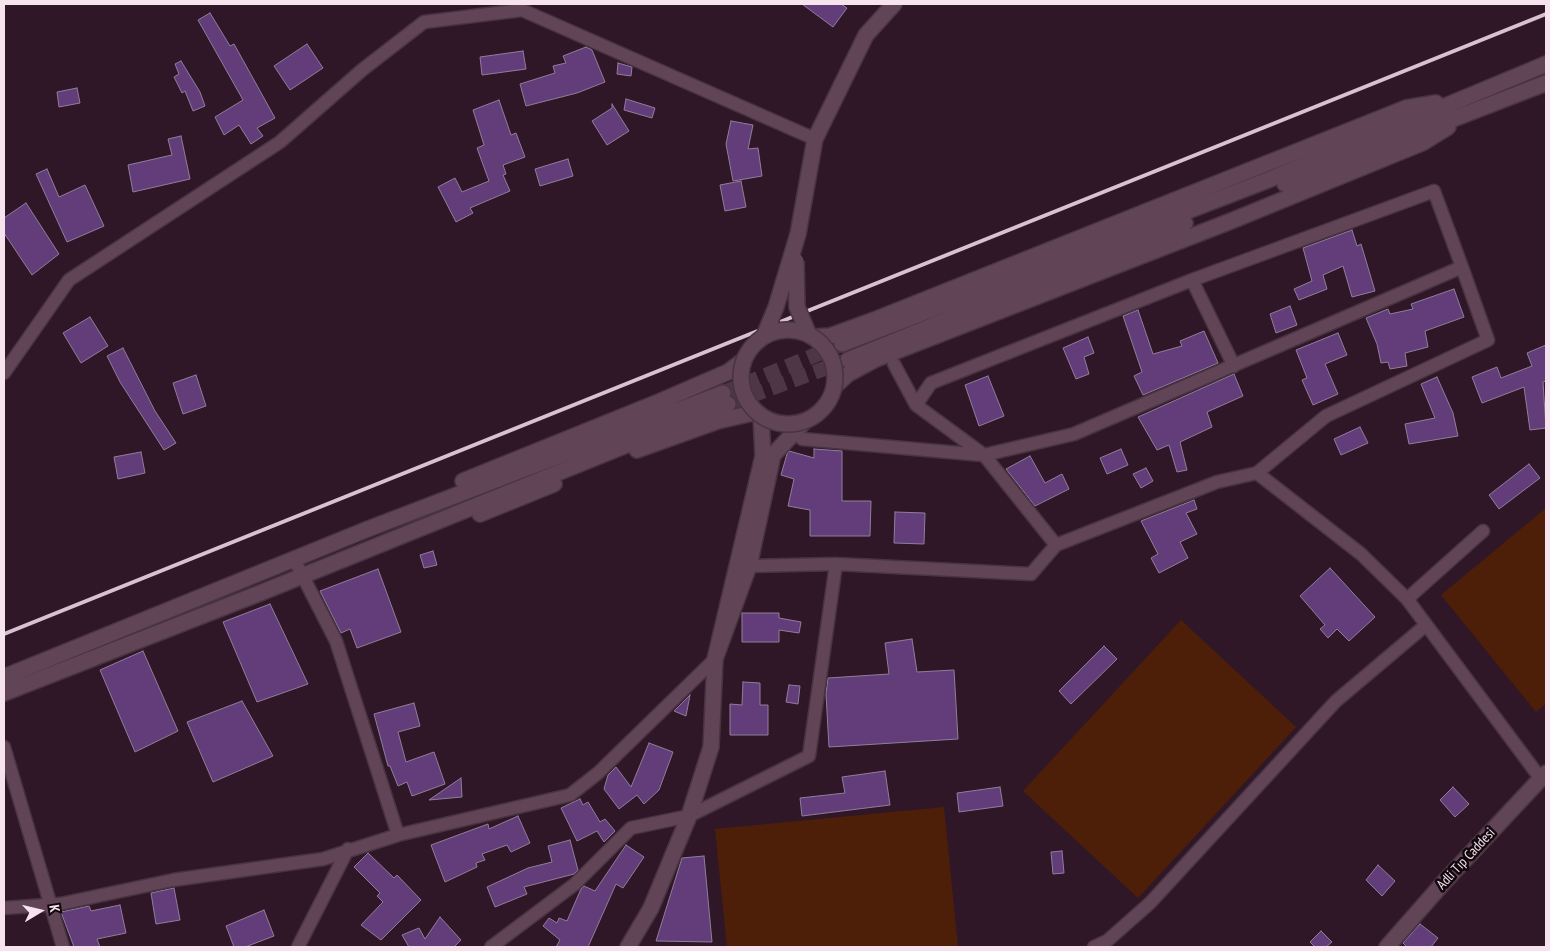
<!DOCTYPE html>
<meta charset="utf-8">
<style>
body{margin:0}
#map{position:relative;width:1550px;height:951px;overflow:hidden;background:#301727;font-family:"PT Sans Narrow",sans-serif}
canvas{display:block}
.frame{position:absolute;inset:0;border:5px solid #f6e3ee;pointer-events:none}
.north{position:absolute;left:15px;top:886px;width:50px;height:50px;-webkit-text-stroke:4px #11070d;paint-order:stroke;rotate:81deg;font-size:14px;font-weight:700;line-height:20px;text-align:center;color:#f6e3ee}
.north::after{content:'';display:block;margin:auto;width:18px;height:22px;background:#f6e3ee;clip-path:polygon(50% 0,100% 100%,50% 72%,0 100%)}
</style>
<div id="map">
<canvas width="1550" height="951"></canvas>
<div class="frame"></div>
<div class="north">K</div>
</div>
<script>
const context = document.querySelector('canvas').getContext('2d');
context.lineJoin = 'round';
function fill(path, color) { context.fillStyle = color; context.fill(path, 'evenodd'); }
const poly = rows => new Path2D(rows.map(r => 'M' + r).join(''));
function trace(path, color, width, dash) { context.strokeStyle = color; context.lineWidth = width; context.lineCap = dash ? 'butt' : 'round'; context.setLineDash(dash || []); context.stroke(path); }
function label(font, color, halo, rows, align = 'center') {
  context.font = font + ' "PT Sans Narrow",sans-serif'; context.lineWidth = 5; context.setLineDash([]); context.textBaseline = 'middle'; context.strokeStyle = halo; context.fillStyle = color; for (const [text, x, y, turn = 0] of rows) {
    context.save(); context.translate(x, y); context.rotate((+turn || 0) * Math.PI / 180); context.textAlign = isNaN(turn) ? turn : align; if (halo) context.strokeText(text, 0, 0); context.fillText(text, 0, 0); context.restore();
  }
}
fill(poly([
 [1546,508,1546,704,1536,712,1441,595],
 [1181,620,1296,727,1138,898,1023,791],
 [944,807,958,947,727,947,715,829]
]), '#4d1f09');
const building = poly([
 [802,4,841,4,847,8,833,27,802,4],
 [210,13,230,46,234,44,275,118,257,128,263,136,251,144,239,125,224,135,215,117,243,100,198,20,210,13],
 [307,44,323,68,290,90,274,66,307,44],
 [586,47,592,50,605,82,577,93,526,106,520,84,555,73,553,66,566,63,563,56,586,47],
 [523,51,526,69,482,75,480,57,523,51],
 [181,61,200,92,205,106,193,111,185,91,182,93,174,77,179,74,175,64,181,61],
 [618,63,632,67,631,76,617,74,618,63],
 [77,88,80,103,59,107,57,92,77,88],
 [626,99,655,108,652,118,624,110,626,99],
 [499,100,511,135,516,133,525,157,503,165,506,174,503,175,510,191,470,208,473,213,456,222,438,187,455,178,462,192,489,181,477,148,484,145,473,110,499,100],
 [612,104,629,131,607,145,592,121,612,108,612,104],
 [731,121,753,125,748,149,758,148,762,176,733,181,726,144,731,121],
 [181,136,190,179,133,192,128,165,172,155,168,139,181,136],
 [568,159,573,176,540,186,535,169,568,159],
 [47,169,59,197,85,185,104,226,67,242,36,174,47,169],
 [741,181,746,207,725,211,720,185,741,181],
 [26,203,59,254,32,275,4,233,4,218,26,203],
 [1352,230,1357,246,1361,244,1375,291,1352,297,1343,266,1323,275,1327,289,1299,300,1294,289,1312,281,1303,248,1352,230],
 [1454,289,1464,317,1425,331,1428,347,1405,353,1407,366,1390,369,1388,362,1381,363,1377,344,1366,318,1388,309,1390,314,1413,309,1411,304,1454,289],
 [1290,306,1297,325,1276,333,1270,314,1290,306],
 [1138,310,1153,354,1182,346,1180,341,1204,331,1218,363,1143,395,1134,376,1142,372,1123,316,1138,310],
 [90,317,108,346,81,363,63,333,90,317],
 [1338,333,1347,355,1325,364,1338,394,1313,405,1302,380,1307,378,1296,350,1338,333],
 [1088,337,1094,353,1084,357,1089,374,1076,379,1063,348,1088,337],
 [1546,345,1546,381,1543,382,1546,428,1530,430,1524,387,1482,403,1472,377,1497,367,1501,378,1532,366,1527,353,1546,345],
 [123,348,155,411,176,443,164,450,120,382,107,356,123,348],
 [1234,374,1243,396,1207,412,1212,427,1180,442,1187,470,1177,472,1169,445,1157,450,1138,417,1234,374],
 [196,375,206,406,183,414,173,383,196,375],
 [988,376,1004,416,979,426,965,385,988,376],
 [1437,377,1453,413,1458,436,1409,444,1405,424,1435,418,1421,384,1437,377],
 [1360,427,1368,443,1341,455,1334,439,1360,427],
 [814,449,842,451,842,501,871,501,870,536,810,536,810,510,788,506,794,479,781,475,787,454,789,451,814,458,814,449],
 [1121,449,1128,465,1107,474,1100,458,1121,449],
 [141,452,145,473,118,479,114,457,141,452],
 [1030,456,1045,483,1062,474,1069,489,1035,506,1006,469,1030,456],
 [1529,464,1540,478,1499,509,1489,495,1529,464],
 [1146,468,1153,481,1141,488,1133,474,1146,468],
 [1194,500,1197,509,1186,513,1197,534,1180,542,1188,558,1159,573,1151,558,1158,554,1141,521,1194,500],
 [895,512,925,513,924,544,894,543,895,512],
 [433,551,437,565,424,568,420,555,433,551],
 [1330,568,1375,617,1349,641,1337,629,1328,638,1320,629,1325,625,1300,596,1330,568],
 [378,569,401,632,357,648,350,629,341,633,320,591,378,569],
 [270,604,308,684,257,702,223,622,270,604],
 [742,613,779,613,779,618,801,622,799,633,779,630,779,642,742,642,742,613],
 [912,639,917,672,954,670,958,739,829,747,826,694,828,678,889,674,885,643,912,639],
 [1104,646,1117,659,1071,704,1059,691,1104,646],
 [143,651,178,731,135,752,100,670,143,651],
 [743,682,760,683,760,705,768,705,768,735,730,735,730,704,742,705,743,682],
 [789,685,800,686,798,704,786,702,789,685],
 [690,695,686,716,674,711,690,695],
 [242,701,273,756,213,782,187,722,242,701],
 [414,703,420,726,398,732,406,762,434,752,445,784,412,796,407,782,398,786,390,766,388,766,374,714,414,703],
 [649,743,673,752,659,790,644,804,637,795,619,809,604,789,608,775,616,767,631,787,649,743],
 [885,771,890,805,802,816,800,798,845,793,842,777,885,771],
 [461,778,462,797,429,800,461,778],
 [1000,787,1003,806,959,812,957,793,1000,787],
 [1453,787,1469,804,1455,817,1440,800,1453,787],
 [580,799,583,805,588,802,600,822,605,819,615,831,604,842,597,831,577,841,561,808,580,799],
 [518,816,530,843,511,852,507,845,482,854,485,860,476,863,477,867,445,882,431,845,488,824,489,829,518,816],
 [570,840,578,870,574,874,524,887,527,894,495,907,487,887,528,868,552,862,548,846,570,840],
 [626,845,644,857,623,888,616,884,588,947,556,947,560,940,543,926,549,918,557,923,559,918,567,921,581,889,584,886,595,891,626,845],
 [1062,851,1064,873,1053,874,1051,852,1062,851],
 [368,853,394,878,397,875,421,900,381,940,361,925,383,902,377,896,380,893,354,867,368,853],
 [704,856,712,942,656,941,682,858,704,856],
 [1378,865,1395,881,1382,896,1366,880,1378,865],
 [174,888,180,920,156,924,151,893,174,888],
 [120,905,126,933,97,939,100,947,74,947,61,912,89,906,91,911,120,905],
 [264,910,274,936,245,947,234,947,226,926,264,910],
 [440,917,461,940,454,947,409,947,402,935,419,928,425,939,440,917],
 [1420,924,1438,938,1431,947,1407,947,1403,943,1420,924],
 [1321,931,1332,942,1326,947,1315,947,1310,942,1321,931]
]);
fill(building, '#633d7a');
trace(building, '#8f7e9b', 1);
trace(poly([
 [723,393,842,344],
 [728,404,848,360]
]), '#4e3645', 15, [15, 8]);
const street = poly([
 [1462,267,1488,340,1326,416,1257,473,1217,482,1056,545,984,455,1074,434,1462,267],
 [1192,280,1234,366],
 [894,364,916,405],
 [4,373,69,280,280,142,362,70,424,22,522,10,815,139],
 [802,439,982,455],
 [984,455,916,405,931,383,1192,280,1434,191,1462,267],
 [1257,473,1361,554,1407,599,1541,779],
 [294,559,336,641,398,835],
 [749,566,836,564,1031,574,1056,545],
 [1407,599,1483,531],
 [4,747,63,947],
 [4,908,60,904,173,880,323,859,398,835,570,795,598,773,715,659],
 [298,947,348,849],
 [491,947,575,884,631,828,689,816,809,756,836,564],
 [1094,947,1107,941,1150,903,1336,701,1426,625]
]);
const secondary = poly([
 [1285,184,1546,83],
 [798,234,815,139,866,35,894,4],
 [813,337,830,336,874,320,1406,108,1436,103],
 [842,344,1268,180,1546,64],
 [848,360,1185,223],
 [834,387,848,374,876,359,1231,221,1422,143,1448,127],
 [761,416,763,456,715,659,749,566,773,455,805,421],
 [637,450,718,421,757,412],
 [463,481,661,401,728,372,744,360],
 [480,514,554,484],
 [4,677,368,529,723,393],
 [4,693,260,593,728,404],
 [628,947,651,908,689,816,711,747,715,659],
 [1387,947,1445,881,1546,773]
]);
trace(street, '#483441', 15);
trace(secondary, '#483441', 18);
trace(street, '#614456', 12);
trace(secondary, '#614456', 15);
trace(poly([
 [4,634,1546,14]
]), '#d7c3cf', 4);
const secondaryBridge = poly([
 [796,261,797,307,809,335],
 '741 377a47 47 0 1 1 94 0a47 47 0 1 1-94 0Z',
 [764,336,776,307,798,234]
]);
trace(secondaryBridge, '#483441', 18, []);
trace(secondaryBridge, '#614456', 15);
label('14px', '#f6e3ee', '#11070d', [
 ["Adli Tıp Caddesi",1466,859,-47]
]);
</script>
